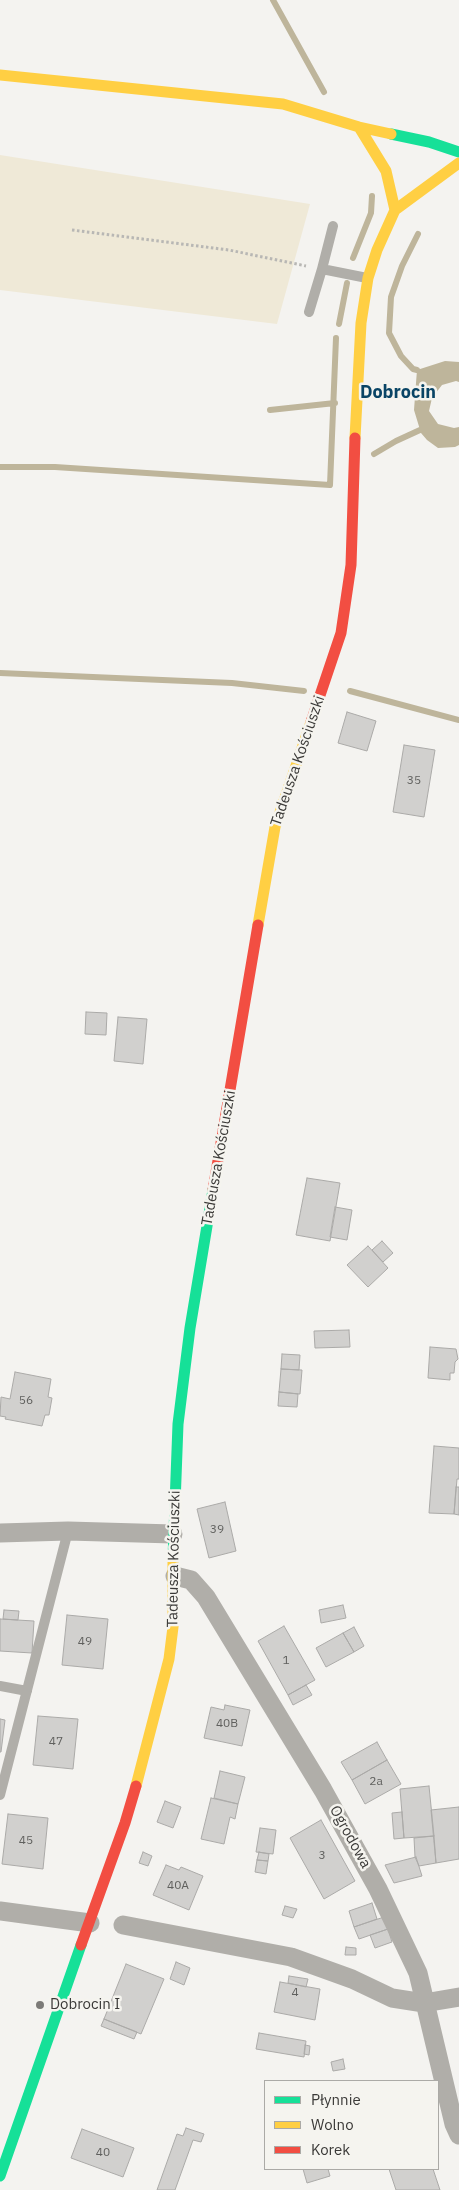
<!DOCTYPE html>
<meta charset="utf-8">
<style>
body{margin:0}
#map{position:relative;width:459px;height:2190px;overflow:hidden;background:#f4f3f0;font-family:"IBM Plex Sans",sans-serif}
canvas{display:block}
.legend{position:absolute;left:264px;top:2080px;width:175px;height:90px;box-sizing:border-box;background:#f5f4ef;border:1px solid #abaaa6;margin:0;padding:6px 9px;list-style:none;font-size:15px;color:#3b3a38}
.legend li{display:flex;align-items:center;gap:10px;height:25px}
.legend b{width:25px;border:1px solid #abaaa6}
</style>
<div id="map">
<canvas width="459" height="2190"></canvas>
<ul class="legend">
<li><b style="height:6px;background:#16e098"></b>Płynnie</li>
<li><b style="height:6px;background:#ffcf43"></b>Wolno</li>
<li><b style="height:6px;background:#f24e42"></b>Korek</li>
</ul>
</div>
<script>
const context = document.querySelector('canvas').getContext('2d');
context.lineJoin = 'round';
function fill(path, color) { context.fillStyle = color; context.fill(path, 'evenodd'); }
const poly = rows => new Path2D(rows.map(r => 'M' + r).join(''));
function trace(path, color, width, dash) { context.strokeStyle = color; context.lineWidth = width; context.lineCap = dash ? 'butt' : 'round'; context.setLineDash(dash || []); context.stroke(path); }
function label(font, color, halo, rows, align = 'center') {
  context.font = font + ' "IBM Plex Sans",sans-serif'; context.lineWidth = 5; context.setLineDash([]); context.textBaseline = 'middle'; context.strokeStyle = halo; context.fillStyle = color; for (const [text, x, y, turn = 0] of rows) {
    context.save(); context.translate(x, y); context.rotate((+turn || 0) * Math.PI / 180); context.textAlign = isNaN(turn) ? turn : align; if (halo) context.strokeText(text, 0, 0); context.fillText(text, 0, 0); context.restore();
  }
}
fill(poly([
 [0,155,310,204,277,324,0,290]
]), '#efe9d7');
fill(poly([
 [445,361,459,362,459,382,456,381,442,385,432,398,429,411,438,424,454,428,459,427,459,445,455,447,438,448,427,440,421,433,414,410,416,383,417,370]
]), '#beb59b');
trace(poly([
 [273,0,324,92],
 [353,258,371,213,372,196],
 [339,324,347,283],
 [417,370,413,369,401,356,389,333,391,297,402,266,418,234],
 [270,410,335,403],
 [374,454,396,441,420,430],
 [0,467,55,467,330,485,336,338],
 [0,673,232,683,304,691],
 [350,691,459,720]
]), '#beb59b', 6);
const building = poly([
 [347,712,376,721,367,751,338,743,347,712],
 [404,745,435,750,424,817,393,812,404,745],
 [86,1012,107,1013,106,1035,85,1034,86,1012],
 [118,1017,147,1019,143,1064,114,1061,118,1017],
 [307,1178,340,1183,330,1241,296,1235,307,1178],
 [335,1207,352,1210,347,1240,330,1237,335,1207],
 [382,1241,393,1253,383,1262,372,1250,382,1241],
 [368,1246,388,1268,368,1287,347,1265,368,1246],
 [349,1330,350,1347,315,1348,314,1331,349,1330],
 [430,1347,456,1349,458,1359,455,1362,454,1373,450,1373,450,1380,428,1378,430,1347],
 [282,1354,300,1355,299,1370,281,1369,282,1354],
 [281,1369,302,1370,300,1394,279,1392,281,1369],
 [15,1372,51,1379,48,1397,52,1398,49,1415,45,1415,42,1426,5,1419,6,1417,0,1416,1,1397,10,1399,15,1372],
 [279,1392,298,1394,297,1407,278,1406,279,1392],
 [434,1446,459,1448,459,1479,457,1479,454,1514,429,1513,434,1446],
 [456,1487,459,1487,459,1515,454,1514,456,1487],
 [225,1502,236,1551,209,1558,197,1509,225,1502],
 [343,1605,346,1618,321,1623,319,1610,343,1605],
 [4,1610,19,1611,18,1620,3,1619,4,1610],
 [67,1615,108,1619,103,1669,62,1665,67,1615],
 [0,1619,34,1621,32,1653,0,1651,0,1619],
 [284,1626,315,1680,288,1695,258,1641,284,1626],
 [354,1627,364,1646,354,1652,343,1633,354,1627],
 [343,1633,354,1652,326,1667,316,1648,343,1633],
 [306,1685,312,1695,293,1705,288,1695,306,1685],
 [225,1705,250,1710,242,1746,204,1738,211,1707,224,1710,225,1705],
 [38,1716,78,1719,73,1769,33,1765,38,1716],
 [0,1719,5,1720,1,1752,0,1752,0,1719],
 [377,1742,387,1760,352,1780,341,1762,377,1742],
 [387,1760,401,1784,365,1804,352,1780,387,1760],
 [220,1771,245,1777,238,1804,214,1798,220,1771],
 [429,1786,434,1836,404,1838,400,1789,429,1786],
 [211,1798,238,1804,235,1819,230,1817,224,1844,201,1839,211,1798],
 [165,1801,181,1807,173,1828,157,1822,165,1801],
 [459,1807,459,1859,436,1863,431,1810,459,1807],
 [402,1812,404,1838,394,1839,392,1813,402,1812],
 [8,1814,48,1818,43,1869,2,1864,8,1814],
 [321,1820,355,1881,324,1899,290,1838,321,1820],
 [260,1828,276,1830,273,1854,256,1852,260,1828],
 [434,1836,436,1863,419,1866,415,1857,414,1838,434,1836],
 [143,1852,152,1856,148,1866,139,1863,143,1852],
 [259,1852,269,1854,268,1861,257,1860,259,1852],
 [416,1857,422,1876,394,1883,385,1865,416,1857],
 [257,1860,268,1861,266,1874,255,1872,257,1860],
 [166,1865,179,1870,181,1867,203,1876,189,1910,153,1895,166,1865],
 [372,1903,377,1919,354,1927,349,1911,372,1903],
 [285,1906,297,1909,293,1918,282,1915,285,1906],
 [384,1917,388,1929,359,1939,354,1927,384,1917],
 [388,1929,392,1942,375,1948,370,1935,388,1929],
 [346,1947,356,1948,356,1955,345,1955,346,1947],
 [176,1962,190,1968,184,1985,170,1979,176,1962],
 [126,1964,164,1979,141,2034,104,2019,126,1964],
 [289,1976,308,1979,306,1987,288,1983,289,1976],
 [280,1982,320,1989,315,2020,274,2012,280,1982],
 [104,2019,137,2032,134,2039,101,2026,104,2019],
 [259,2033,306,2041,304,2057,256,2049,259,2033],
 [305,2045,310,2046,309,2055,304,2054,305,2045],
 [343,2059,345,2069,333,2071,331,2062,343,2059],
 [186,2128,204,2134,201,2142,193,2140,175,2190,157,2190,177,2134,183,2136,186,2128],
 [82,2129,134,2148,123,2177,71,2158,82,2129],
 [303,2169,328,2169,330,2176,307,2183,303,2169],
 [389,2169,433,2169,440,2190,396,2190,389,2169]
]);
fill(building, '#d1d0ce');
trace(building, '#abaaa8', 1);
trace(poly([
 [72,230,229,250,306,266]
]), '#b8b7b4', 3, [2.5, 2.5]);
trace(poly([
 [333,226,322,269,367,278],
 [309,312,322,269],
 [0,1686,27,1691],
 [0,1795,68,1531]
]), '#b0aea9', 10);
trace(poly([
 [0,1533,68,1531,173,1534],
 [175,1576,191,1580,206,1597,323,1790,378,1889,418,1973,454,2124,459,2135],
 [0,1911,90,1923],
 [123,1925,291,1957,352,1979,392,1998,424,2003,459,1997]
]), '#b0aea9', 19);
trace(poly([
 [391,134,429,142,459,152],
 [173,1558,178,1424,190,1328,213,1190],
 [0,2176,81,1945]
]), '#16e098', 11);
trace(poly([
 [0,75,283,104,359,127,391,134],
 [359,127,386,171,395,210],
 [355,438,361,323,368,278,377,250,395,210,459,163],
 [258,925,275,827,311,722],
 [136,1786,169,1659,173,1627,173,1558]
]), '#ffcf43', 11);
trace(poly([
 [311,722,341,633,351,565,355,438],
 [213,1190,258,925],
 [81,1945,125,1823,136,1786]
]), '#f24e42', 11);
for (const [x, y, r, color] of [
 [40,2005,5,"#7c7b78"]
]) { const dot = new Path2D(); dot.arc(x, y, r, 0, 2 * Math.PI); context.fillStyle = color; context.fill(dot); trace(dot, '#f5f4ef', 2); }
label('12px', '#60605e', null, [
 ["35",414,781],
 ["56",26,1401],
 ["39",217,1530],
 ["49",85,1642],
 ["1",286,1661],
 ["40B",227,1724],
 ["47",56,1742],
 ["2a",376,1782],
 ["45",26,1841],
 ["3",322,1856],
 ["40A",178,1886],
 ["4",295,1993],
 ["40",103,2153]
]);
label('15px', '#3b3a38', '#f5f4ef', [
 ["Tadeusza Kościuszki",298,761,-71],
 ["Tadeusza Kościuszki",219,1158,-80],
 ["Tadeusza Kościuszki",174,1559,-89],
 ["Ogrodowa",350,1837,61]
]);
label('15px', '#3b3a38', '#f5f4ef', [
 ["Dobrocin I",50,2005]
], 'left');
label('bold 18px', '#094465', '#f5f4ef', [
 ["Dobrocin",398,393]
]);
</script>
